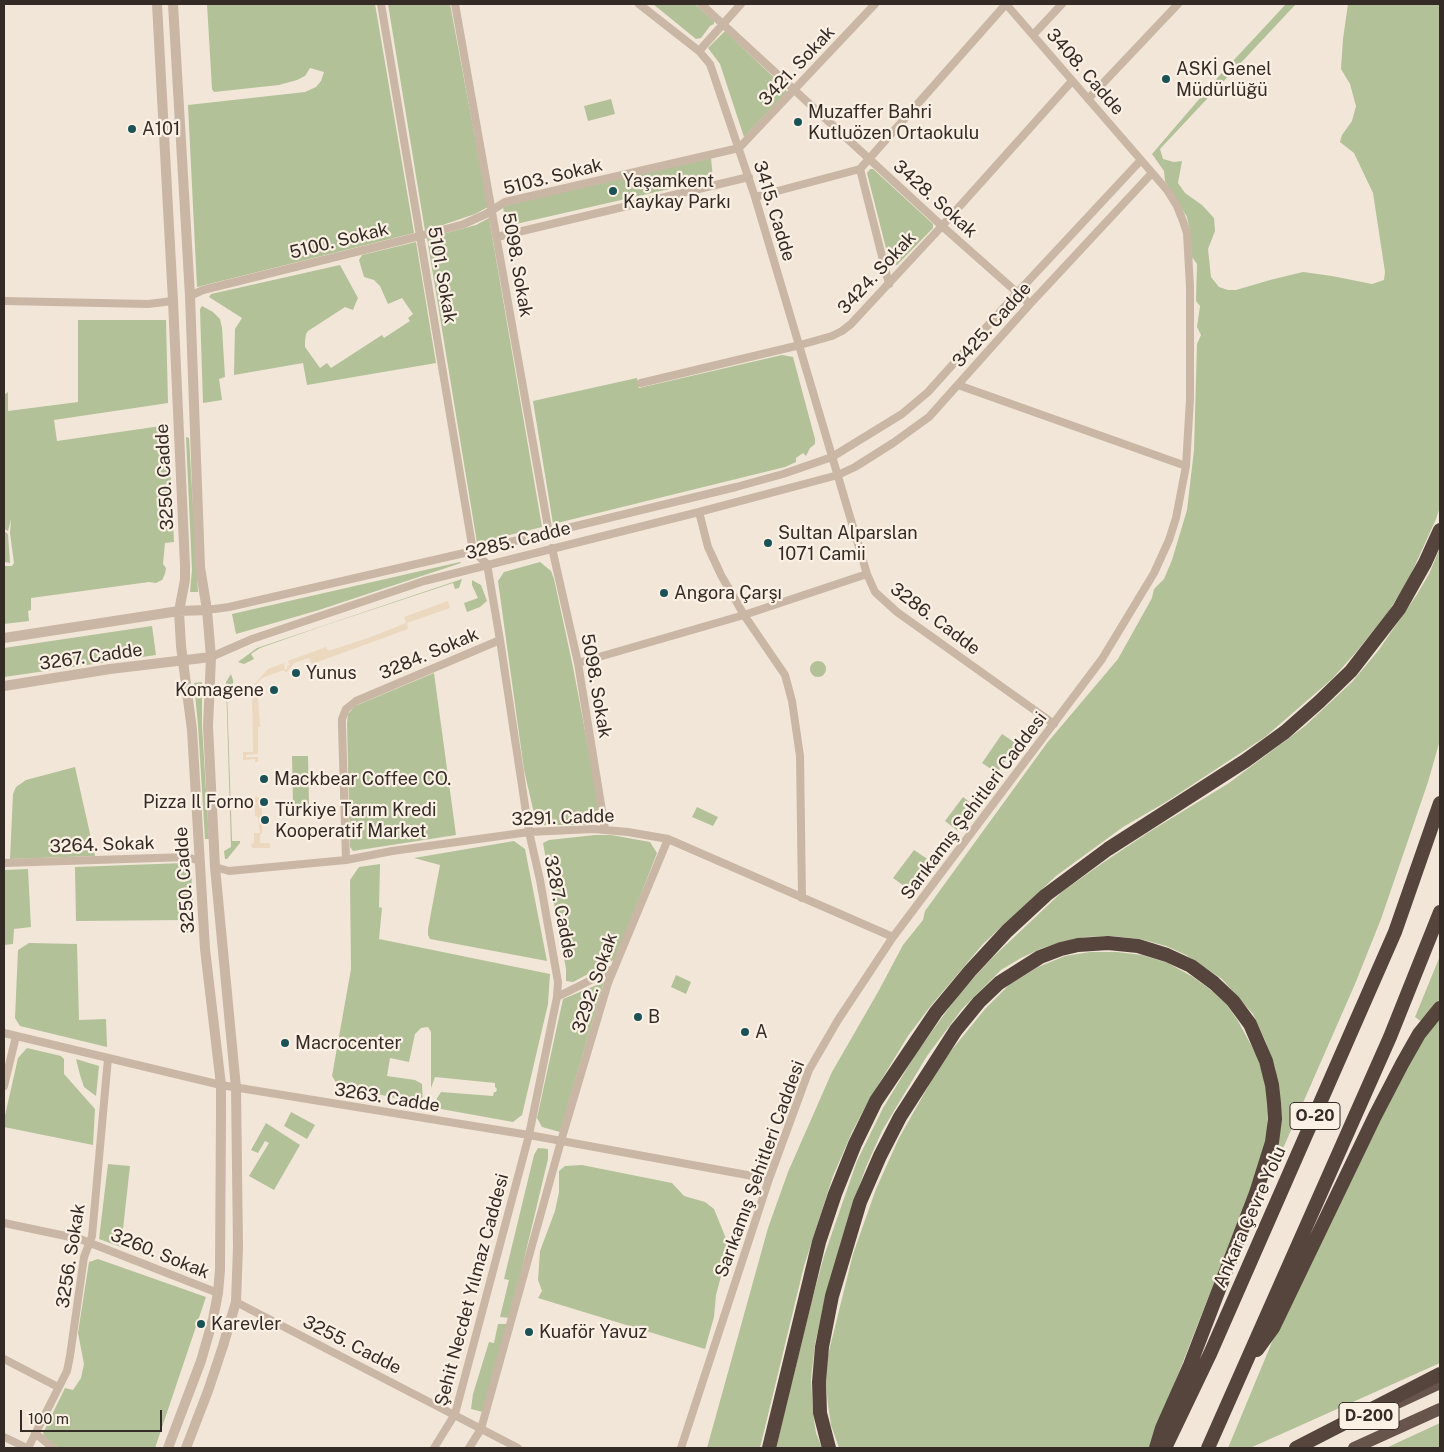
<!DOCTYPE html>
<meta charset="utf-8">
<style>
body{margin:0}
#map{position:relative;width:1444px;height:1452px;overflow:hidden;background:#f2e6d8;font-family:"Public Sans",sans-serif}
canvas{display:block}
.frame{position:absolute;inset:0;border:5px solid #352b26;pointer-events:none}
.scale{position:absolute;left:20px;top:1410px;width:142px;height:22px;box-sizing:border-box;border:2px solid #352b26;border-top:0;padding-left:6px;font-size:15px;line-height:18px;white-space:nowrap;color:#352b26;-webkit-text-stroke:4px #faf0e4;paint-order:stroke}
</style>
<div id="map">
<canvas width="1444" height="1452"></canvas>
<div class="frame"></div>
<div class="scale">100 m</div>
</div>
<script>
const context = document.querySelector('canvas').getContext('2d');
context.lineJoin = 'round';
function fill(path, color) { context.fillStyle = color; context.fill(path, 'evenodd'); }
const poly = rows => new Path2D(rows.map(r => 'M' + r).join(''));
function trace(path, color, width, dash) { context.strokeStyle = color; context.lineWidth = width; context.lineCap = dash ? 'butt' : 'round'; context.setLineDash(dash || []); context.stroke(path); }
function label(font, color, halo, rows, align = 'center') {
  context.font = font + ' "Public Sans",sans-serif'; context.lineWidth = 4.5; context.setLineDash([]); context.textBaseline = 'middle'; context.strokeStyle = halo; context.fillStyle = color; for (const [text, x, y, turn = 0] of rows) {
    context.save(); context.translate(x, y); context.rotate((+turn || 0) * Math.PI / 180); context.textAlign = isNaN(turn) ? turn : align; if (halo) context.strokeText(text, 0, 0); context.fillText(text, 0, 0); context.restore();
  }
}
fill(poly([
 [207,4,375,4,414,233,197,287,188,105,305,92,316,87,321,81,324,72,310,68,305,76,297,80,279,85,214,92,212,89],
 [388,4,450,4,488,207,475,214,425,231],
 [653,4,695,4,714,21,714,24,710,26,701,38,696,39],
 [1286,4,1296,4,1160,149,1163,159,1174,162,1182,161,1178,183,1185,193,1202,205,1214,218,1215,231,1208,249,1211,277,1219,287,1228,290,1236,290,1270,280,1303,272,1332,276,1372,284,1384,280,1385,272,1373,193,1354,153,1340,142,1342,135,1352,121,1356,106,1350,84,1341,69,1343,39,1348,4,1440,4,1440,507,1436,519,1407,583,1388,612,1357,651,1332,679,1265,737,1166,802,1123,827,1056,876,983,944,929,1008,908,1036,869,1100,852,1132,833,1176,804,1266,760,1448,707,1448,768,1228,788,1172,832,1072,878,992,903,945,923,920,925,911,1047,743,1118,659,1152,598,1154,589,1164,579,1172,560,1187,510,1194,450,1197,344,1201,335,1197,327,1200,306,1196,301,1197,264,1192,257,1190,231,1187,217,1165,181,1164,171,1152,154,1219,76],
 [725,31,784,87,787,92,744,137,720,64,708,48],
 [611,99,615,114,588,121,584,106],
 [711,158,713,179,516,224,505,219,503,207,512,204],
 [870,169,873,169,933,224,933,228,897,265,890,264,867,173],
 [489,218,542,527,477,543,427,238,476,225],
 [416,242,436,363,307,385,303,363,234,375,235,329,242,318,209,297,211,294,340,265,358,298,357,300,353,310,345,307,308,331,306,334,305,341,305,347,320,368,327,363,331,368,382,335,384,338,410,321,408,318,413,314,402,298,388,304,380,286,374,280,364,277,359,260,362,255],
 [202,306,213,312,220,319,222,328,225,377,219,379,222,400,203,403,200,309],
 [78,320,166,320,168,403,54,420,57,441,168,425,174,542,165,543,163,564,166,568,165,574,162,580,156,583,149,582,31,598,31,610,28,611,29,621,4,624,5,566,12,566,14,563,10,533,11,519,8,531,4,529,4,395,8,392,8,411,78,402],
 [782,355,793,357,815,439,815,444,810,448,806,456,803,453,796,458,796,462,785,467,553,524,533,401,637,378,639,388],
 [186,437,189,438,198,592,190,592,192,570],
 [4,531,8,534,10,563,5,562],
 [1440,548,1440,740,1428,782,1381,919,1355,984,1281,1153,1277,1152,1280,1119,1279,1095,1275,1067,1265,1040,1253,1014,1222,979,1186,955,1166,946,1140,939,1111,936,1085,937,1061,942,1040,949,1021,958,1001,970,962,1009,927,1056,882,1131,866,1167,852,1206,824,1303,815,1344,811,1379,813,1414,816,1433,822,1448,776,1448,812,1300,824,1256,857,1161,883,1108,917,1052,959,994,992,958,1063,891,1104,862,1149,832,1229,783,1305,726,1352,682,1378,651,1416,596,1429,574],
 [460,562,461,563,319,610,236,634,232,614],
 [540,562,551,571,554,579,573,667,599,805,597,818,589,825,542,825,536,822,524,770,498,581,504,572],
 [462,579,459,588,455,589,453,583,323,626,260,648,251,654,254,659,244,664,238,662,257,648],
 [472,580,481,585,487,601,480,607,467,612,464,603,478,598,472,585],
 [152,626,156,655,4,677,4,648],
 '810 669a8 8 0 1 1 16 0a8 8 0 1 1-16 0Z',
 [434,673,456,835,353,851,350,847,347,723,348,714,355,706],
 [231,674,233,680,234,693,227,693,232,841,240,841,240,843,227,859,225,859,224,851,231,847,226,682],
 [202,682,202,725,209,839,205,839,198,725,194,683],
 [1002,734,1017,744,997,773,982,763],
 [292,756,308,756,309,805,293,805],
 [75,767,95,856,10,859,13,794,16,787,26,780],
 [963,797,976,807,958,831,945,821],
 [697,807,718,817,713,826,692,817],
 [595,835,611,835,650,842,657,853,616,958,609,963,573,982,566,981,566,969,543,843,549,840],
 [514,841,525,849,547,961,430,939,428,935,428,929,440,865,414,858],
 [914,850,932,862,911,891,893,878],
 [184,863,191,870,195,933,187,933,186,920,76,921,75,867],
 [380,864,379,907,382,908,379,939,550,974,548,1004,522,1115,513,1122,430,1107,431,1103,434,1103,441,1092,493,1096,494,1092,496,1092,497,1089,495,1087,495,1083,435,1077,431,1088,431,1032,428,1027,421,1028,415,1034,409,1062,390,1058,387,1076,415,1080,422,1084,423,1105,337,1084,332,1076,351,969,350,880,359,867],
 [28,869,31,927,14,929,13,944,4,945,4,870],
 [29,943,77,944,79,1020,106,1019,107,1047,20,1026,15,1018,18,950],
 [1090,952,1117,952,1142,955,1168,963,1193,977,1211,990,1227,1005,1238,1021,1257,1056,1264,1078,1268,1102,1267,1140,1260,1166,1149,1448,839,1448,831,1425,828,1405,826,1382,828,1355,853,1254,876,1189,899,1138,942,1062,985,1009,1009,985,1038,967,1065,956],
 [1440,956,1440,1001,1422,1022,1415,1017],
 [676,975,691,982,686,994,671,987],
 [604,982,560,1132,542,1127,537,1118,563,999],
 [1440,1018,1440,1363,1250,1448,1228,1448,1272,1342,1340,1200,1422,1038],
 [27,1048,61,1056,64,1059,64,1074,95,1109,93,1145,4,1127,4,1120,18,1058],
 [76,1059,99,1066,96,1096,84,1087,80,1075],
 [291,1112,315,1125,307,1139,284,1126],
 [266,1123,300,1145,274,1190,249,1176,269,1143,265,1141,258,1153,251,1150],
 [538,1148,548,1149,548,1159,510,1318,500,1317,509,1280,504,1279,534,1155],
 [108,1164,130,1166,121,1247,99,1239],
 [582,1165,672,1183,684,1196,705,1202,714,1209,729,1246,716,1295,714,1317,705,1349,538,1298,542,1291,538,1280,540,1251,555,1211,559,1192,559,1171,565,1166],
 [98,1259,206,1297,155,1448,59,1448,44,1437,43,1433,65,1388,73,1390,81,1378,84,1364,78,1333,89,1262],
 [498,1324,507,1324,483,1412,471,1409,473,1394,489,1342,494,1343],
 [1440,1423,1440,1448,1386,1448]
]), '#b2c198');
fill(poly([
 [448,601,450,608,407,623,408,629,312,664,309,658,294,663,286,673,284,670,262,678,257,683,260,727,258,727,258,754,246,755,246,757,258,757,258,762,255,762,255,759,243,760,243,752,253,752,252,687,268,669,284,663,285,670,287,669,287,666,290,665,288,661,326,647,328,651,368,638,406,623,404,617],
 [255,797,259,797,259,808,262,808,262,833,260,834,260,843,270,843,270,848,252,848,251,844,254,843,254,833,260,833,258,817,255,816]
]), '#ebd8be');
trace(poly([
 [381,4,473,551,487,564,500,640,529,832,540,880,558,982,557,997,529,1135,455,1414,434,1448],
 [455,4,549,533],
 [639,4,699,51,710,64,755,197,867,574,875,592,897,612,1054,724],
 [701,4,942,226,1030,304],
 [1033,35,1062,4],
 [699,51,741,4],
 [1088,99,1178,4],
 [860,169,889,284],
 [755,197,860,169,1006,4],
 [497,237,749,177],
 [190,296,203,290,420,236,464,224,486,214,505,202,739,148,875,4],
 [4,301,148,304,173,301],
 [641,383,800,345,832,336,842,331,851,324,942,226,1072,81],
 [958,385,1186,466],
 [699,512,708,547,721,575,744,615,785,675,792,701,800,756,802,898],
 [552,548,578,663,605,829],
 [207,610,229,607,473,551,736,487,783,474,832,457,902,414,928,392,1017,293,1141,160],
 [211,657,252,639,424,581,699,512,838,475,855,467,893,443,929,417,1030,304,1152,173],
 [578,663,744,615,867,574],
 [346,860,342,725,342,719,346,709,356,701,500,640],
 [4,863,187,857,200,861],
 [215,867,229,871,346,860,392,851,529,832,593,829,628,832,668,839,893,937],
 [557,997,613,969],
 [4,1033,221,1085,529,1135,769,1179],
 [4,1086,16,1036],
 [4,1223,80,1239,218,1293],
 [236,1302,518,1448],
 [4,1359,58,1387],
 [35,1433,53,1448],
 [4,1437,27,1448],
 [28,1448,67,1371,70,1356,84,1257,92,1236,108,1058],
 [469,1448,481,1429,561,1141,608,983,668,839],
 [681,1448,769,1179,809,1070,838,1020,893,937,1102,659,1154,573,1169,540,1176,518,1186,466,1190,399,1190,287,1187,233,1183,221,1177,206,1167,190,1006,4]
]), '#cab6a4', 8);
trace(poly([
 [157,4,173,301,185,566,185,580,179,611,181,646,192,730,205,949,221,1085,221,1114,220,1270,218,1293,213,1319,201,1361,168,1448],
 [173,4,190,296,200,567,207,610,211,657,208,726,215,867,236,1088,238,1247,236,1302,223,1346,208,1391,186,1448],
 [4,638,179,611,207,610],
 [4,686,110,669,211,657]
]), '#cab6a4', 10);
trace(poly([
 [1399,1402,1440,1383],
 [1354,1448,1440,1409]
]), '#67544a', 12);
trace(poly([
 [1257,1350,1273,1328,1375,1116,1402,1064,1419,1034,1440,1008],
 [769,1448,819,1242,835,1194,855,1144,876,1101,936,1012,970,971,1007,931,1046,895,1108,849,1245,761,1285,732,1319,702,1351,671,1399,609,1425,563,1440,530],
 [829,1448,820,1413,819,1382,822,1347,832,1296,860,1202,880,1156,900,1117,956,1030,979,1002,999,983,1040,957,1061,949,1078,945,1108,943,1138,946,1167,955,1191,966,1214,983,1233,1001,1250,1024,1266,1061,1272,1085,1274,1103,1275,1119,1272,1142,1256,1193,1190,1365,1162,1428,1156,1448],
 [1165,1448,1210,1354,1395,932,1440,803],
 [1208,1448,1390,1037,1440,912],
 [1296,1448,1440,1374]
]), '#56453d', 14);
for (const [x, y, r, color] of [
 [1166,79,5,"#1a5258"],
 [798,122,5,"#1a5258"],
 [132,129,5,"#1a5258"],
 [613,191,5,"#1a5258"],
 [768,543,5,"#1a5258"],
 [664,593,5,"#1a5258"],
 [296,673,5,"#1a5258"],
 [274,690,5,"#1a5258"],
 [264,779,5,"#1a5258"],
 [264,802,5,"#1a5258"],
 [265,820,5,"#1a5258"],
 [638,1017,5,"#1a5258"],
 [745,1032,5,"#1a5258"],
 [285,1043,5,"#1a5258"],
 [201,1324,5,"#1a5258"],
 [529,1332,5,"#1a5258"]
]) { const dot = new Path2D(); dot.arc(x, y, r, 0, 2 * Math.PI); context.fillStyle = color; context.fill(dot); trace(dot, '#faf0e4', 2); }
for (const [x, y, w] of [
 [1315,1116,50],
 [1369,1416,60]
]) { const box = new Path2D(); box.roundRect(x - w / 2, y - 13.5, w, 27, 4); context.fillStyle = '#faf0e4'; context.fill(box); trace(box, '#352b26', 1); }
label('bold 16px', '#352b26', null, [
 ["O-20",1315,1116],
 ["D-200",1369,1416]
]);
label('18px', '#352b26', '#faf0e4', [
 ["3421. Sokak",797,66,-47],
 ["3408. Cadde",1085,72,49],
 ["5103. Sokak",553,177,-14],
 ["3428. Sokak",935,199,42],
 ["3415. Cadde",774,211,73],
 ["5100. Sokak",339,241,-14],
 ["5098. Sokak",517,265,80],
 ["3424. Sokak",877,273,-47],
 ["5101. Sokak",442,275,80],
 ["3425. Cadde",992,325,-48],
 ["3250. Cadde",165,477,-93],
 ["3285. Cadde",518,541,-14],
 ["3286. Cadde",935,619,37],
 ["3284. Sokak",429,654,-23],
 ["3267. Cadde",91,657,-8],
 ["5098. Sokak",596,686,80],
 ["Sarıkamış Şehitleri Caddesi",974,806,-53],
 ["3291. Cadde",563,818,-2],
 ["3264. Sokak",102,845,-2],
 ["3250. Cadde",185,880,-94],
 ["3287. Cadde",560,907,79],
 ["3292. Sokak",595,983,-71],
 ["3263. Cadde",387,1098,9],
 ["Sarıkamış Şehitleri Caddesi",760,1169,-70],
 ["Ankara Çevre Yolu",1250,1217,-66],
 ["3260. Sokak",160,1254,22],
 ["3256. Sokak",71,1256,-81],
 ["Şehit Necdet Yılmaz Caddesi",472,1290,-75],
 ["3255. Cadde",352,1345,27]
]);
label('18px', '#352b26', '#faf0e4', [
 ["ASKİ Genel",1176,69],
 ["Müdürlüğü",1176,90],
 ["Muzaffer Bahri",808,112],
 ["Kutluözen Ortaokulu",808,133],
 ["A101",142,129],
 ["Yaşamkent",623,181],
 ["Kaykay Parkı",623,202],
 ["Sultan Alparslan",778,533],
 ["1071 Camii",778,554],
 ["Angora Çarşı",674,593],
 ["Yunus",306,673],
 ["Komagene",264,690,"right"],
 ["Mackbear Coffee CO.",274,779],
 ["Pizza Il Forno",254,802,"right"],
 ["Türkiye Tarım Kredi",275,810],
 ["Kooperatif Market",275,831],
 ["B",648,1017],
 ["A",755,1032],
 ["Macrocenter",295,1043],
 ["Karevler",211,1324],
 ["Kuaför Yavuz",539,1332]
], 'left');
</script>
